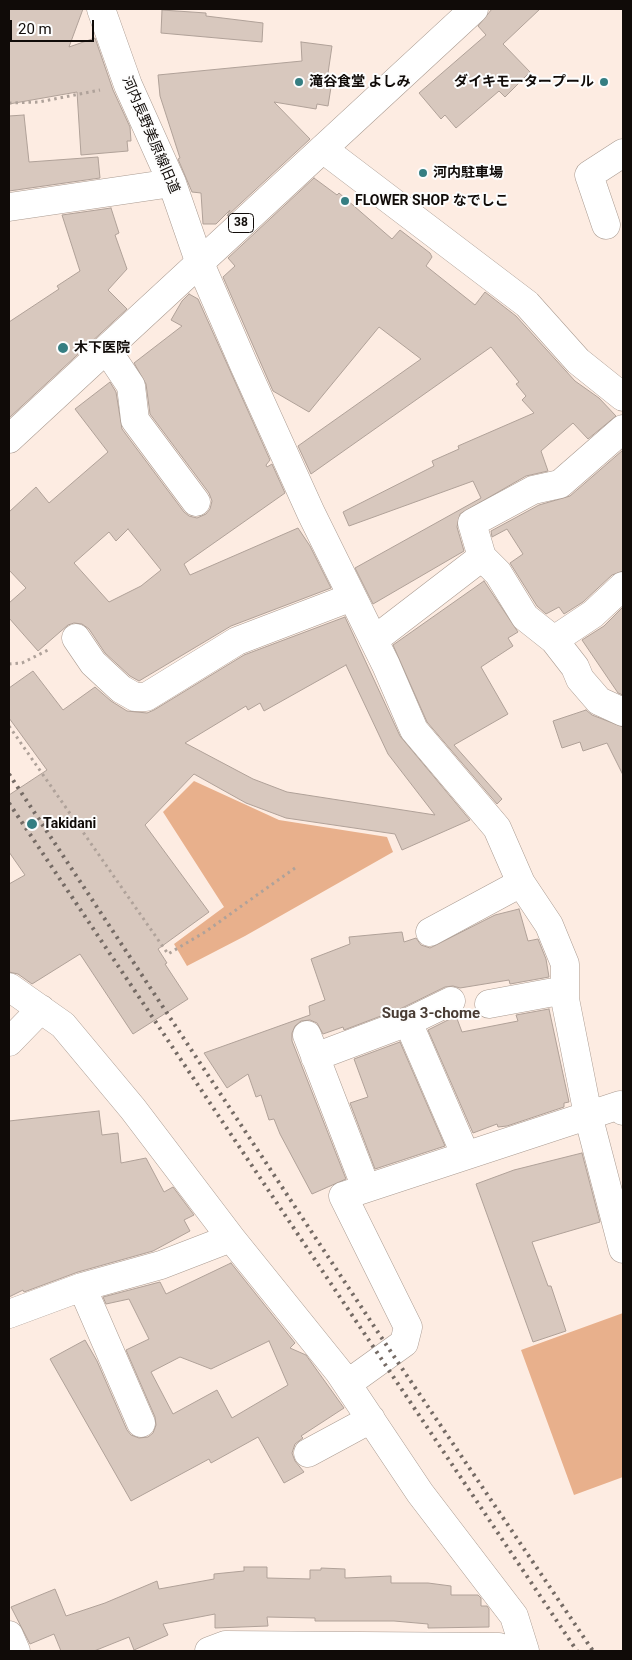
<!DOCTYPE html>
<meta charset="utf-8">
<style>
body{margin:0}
#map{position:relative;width:632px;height:1660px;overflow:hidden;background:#fdece2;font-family:Roboto,sans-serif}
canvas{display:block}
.frame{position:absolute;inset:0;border:10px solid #100b08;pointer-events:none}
.scale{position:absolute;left:10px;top:20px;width:84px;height:22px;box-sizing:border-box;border:2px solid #100b08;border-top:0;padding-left:6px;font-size:15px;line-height:18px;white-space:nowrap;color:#100b08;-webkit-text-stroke:4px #fdfdfd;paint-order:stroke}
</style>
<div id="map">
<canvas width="632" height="1660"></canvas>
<div class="frame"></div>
<div class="scale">20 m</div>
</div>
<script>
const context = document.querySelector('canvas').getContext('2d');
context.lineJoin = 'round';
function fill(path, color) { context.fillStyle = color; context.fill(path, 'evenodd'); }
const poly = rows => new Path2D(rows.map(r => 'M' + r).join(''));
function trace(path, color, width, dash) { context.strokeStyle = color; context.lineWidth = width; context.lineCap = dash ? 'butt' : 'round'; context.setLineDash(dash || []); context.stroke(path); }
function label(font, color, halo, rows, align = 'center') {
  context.font = font + ' Roboto,"Noto Sans JP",sans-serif'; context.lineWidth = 4; context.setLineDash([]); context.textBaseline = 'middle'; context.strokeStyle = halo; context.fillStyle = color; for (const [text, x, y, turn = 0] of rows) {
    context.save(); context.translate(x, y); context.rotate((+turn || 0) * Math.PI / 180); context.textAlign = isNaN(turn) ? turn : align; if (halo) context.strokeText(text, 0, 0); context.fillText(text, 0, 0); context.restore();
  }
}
fill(poly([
 [194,781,279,820,387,837,393,852,245,936,187,966,174,944,224,907,163,812],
 [623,1313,623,1477,574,1495,521,1350]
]), '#e8b08c');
const building = poly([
 [9,9,83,9,69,47,95,38,113,90,130,127,131,141,127,141,128,151,81,155,77,92,9,104,9,9],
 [492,9,540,9,503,44,530,72,505,97,499,91,456,128,445,115,441,119,419,93,486,35,478,26,492,9],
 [162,10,206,13,206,16,263,23,262,42,161,33,162,10],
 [301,42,332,46,327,80,332,81,328,106,317,104,316,109,274,102,310,139,227,216,230,210,216,224,203,224,201,193,192,192,178,159,180,158,160,96,158,75,302,61,301,42],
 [24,115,29,162,98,157,100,178,9,191,9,116,24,115],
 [314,178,337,195,339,193,392,239,400,230,430,253,432,257,426,266,475,305,485,292,516,316,575,381,599,398,616,416,588,439,573,423,541,451,548,471,526,476,460,514,457,527,464,551,373,604,355,568,481,498,473,481,349,526,343,512,434,466,432,461,459,449,458,446,534,413,522,400,526,396,516,384,519,382,491,347,311,474,298,446,421,359,379,327,309,412,273,391,223,277,235,266,228,258,314,178],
 [111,208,119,233,115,235,127,269,108,290,127,309,9,418,9,322,59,289,57,286,80,271,62,215,111,208],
 [189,294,198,299,270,460,266,465,267,467,272,464,285,493,184,564,190,575,298,528,310,546,331,588,231,626,139,681,130,676,105,653,89,629,82,624,74,623,68,625,38,651,9,618,9,603,26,588,9,570,9,512,36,487,49,503,108,452,75,409,110,382,116,392,122,429,184,512,189,516,197,518,206,514,210,509,212,501,209,493,150,414,146,384,134,363,182,326,171,320,182,301,189,294],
 [128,529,161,570,141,586,109,602,74,563,109,532,116,541,128,529],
 [623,450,623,571,612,575,583,602,564,614,559,607,546,614,537,606,510,563,523,554,507,529,492,537,491,531,539,505,570,496,623,450],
 [484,581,518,632,508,638,513,646,481,667,508,714,454,745,502,799,497,804,427,722,393,645,484,581],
 [623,607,623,695,618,693,582,640,604,626,623,607],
 [345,617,400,736,470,820,402,850,395,834,286,818,246,803,194,774,145,825,209,912,158,949,167,963,165,964,188,999,133,1034,80,954,32,984,18,974,9,972,9,884,25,875,9,852,9,795,47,770,9,718,9,688,33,671,63,710,95,687,111,701,127,711,147,713,154,710,244,655,345,617],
 [346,665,388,754,435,815,287,792,253,779,185,743,246,706,248,710,260,703,264,711,346,665],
 [586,710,592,715,623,727,623,775,607,743,583,751,580,742,562,748,553,721,586,710],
 [519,909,528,941,538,939,546,959,549,977,510,984,509,980,460,988,453,986,445,987,402,1008,344,1030,343,1027,323,1034,317,1023,310,1020,301,1021,295,1026,292,1033,292,1041,346,1179,312,1194,280,1134,274,1119,269,1120,261,1095,256,1097,248,1074,227,1088,204,1053,310,1015,309,1006,325,1000,311,959,350,944,349,937,402,932,404,942,416,938,421,945,430,948,495,915,519,909],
 [549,1009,569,1102,564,1103,564,1107,507,1126,498,1127,497,1124,473,1133,428,1030,456,1016,462,1032,518,1021,516,1015,549,1009],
 [400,1042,445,1146,375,1169,350,1103,368,1097,354,1059,400,1042],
 [99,1111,102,1135,118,1133,121,1163,146,1158,164,1192,173,1187,194,1215,184,1220,190,1231,153,1251,78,1272,24,1292,23,1290,9,1297,9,1121,99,1111],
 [582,1153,600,1222,532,1242,548,1286,551,1286,566,1331,533,1342,476,1184,514,1170,582,1153],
 [231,1263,295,1343,290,1348,306,1355,344,1408,301,1436,303,1438,295,1444,292,1453,295,1461,304,1472,284,1483,258,1437,211,1463,209,1459,131,1501,50,1359,85,1340,97,1361,127,1430,131,1435,139,1438,148,1437,153,1433,156,1425,155,1417,126,1350,149,1339,129,1299,106,1304,103,1297,160,1282,166,1294,231,1263],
 [269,1341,288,1385,232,1418,217,1390,173,1414,151,1372,180,1357,211,1369,269,1341],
 [244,1567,267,1567,267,1578,310,1579,310,1570,321,1570,321,1568,345,1569,345,1578,391,1576,391,1583,428,1583,451,1586,451,1595,478,1595,481,1598,481,1606,487,1606,489,1609,489,1627,428,1628,428,1624,394,1621,315,1621,315,1618,267,1617,268,1626,215,1628,215,1614,163,1624,168,1635,134,1650,129,1637,94,1651,61,1651,54,1634,30,1644,11,1607,55,1589,66,1616,105,1603,157,1581,159,1589,214,1579,214,1574,244,1571,244,1567]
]);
fill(building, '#d8c8be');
trace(building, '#b0a198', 1);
const minor = poly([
 [101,9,128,85,172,183,199,261,244,365,311,513,386,665,414,730,497,828,521,883,549,925,565,964,565,999,588,1115,623,1249],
 [323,149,527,304,578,361,623,397],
 [9,207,172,183],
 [606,225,589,175,623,153],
 [107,350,131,386,135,420,196,502],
 [623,429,560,484,533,490,472,523,482,557,498,573,525,617,554,640,575,667,580,679,599,701,623,712],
 [76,638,93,663,121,689,135,697,146,697,237,641,352,597],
 [374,640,482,557],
 [554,640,593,614,623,586],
 [430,932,521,883],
 [9,987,63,1025,133,1109,231,1238,339,1372,420,1493,514,1616,525,1651],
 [489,1004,565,990],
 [408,1022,465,1154],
 [307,1035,366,1188],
 [9,1042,41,1009],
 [315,1057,408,1022,451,1001],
 [82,1287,141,1423],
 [9,1314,82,1287,161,1265,231,1238],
 [347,1384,404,1343,408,1327,343,1196,620,1105,623,1111],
 [308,1453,371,1419],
 [9,1635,16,1651],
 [209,1651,225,1645,499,1647,509,1651]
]);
const major = poly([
 [9,439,474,9]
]);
trace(minor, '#aa9b91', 29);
trace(major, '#aa9b91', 29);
trace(poly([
 [9,103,39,102,100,90],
 [9,664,22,663,50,649],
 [9,726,168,954,205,932,295,868]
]), '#afa29a', 3, [2.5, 4]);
trace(minor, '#fff', 28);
trace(major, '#fff', 28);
trace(poly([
 [9,774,391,1352,593,1651],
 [9,803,577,1651]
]), '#756b65', 4, [2.5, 5]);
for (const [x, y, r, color] of [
 [299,82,5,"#357e82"],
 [604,82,5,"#357e82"],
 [423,173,5,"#357e82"],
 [345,201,5,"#357e82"],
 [63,348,6,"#357e82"],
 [32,824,6,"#357e82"]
]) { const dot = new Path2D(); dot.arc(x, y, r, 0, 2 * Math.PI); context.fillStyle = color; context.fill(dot); trace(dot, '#fdfdfd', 2); }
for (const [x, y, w] of [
 [241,223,25]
]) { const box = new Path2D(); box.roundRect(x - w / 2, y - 9.5, w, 19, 4); context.fillStyle = '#fdfdfd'; context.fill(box); trace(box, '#100b08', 1); }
label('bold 12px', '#100b08', null, [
 ["38",241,223]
]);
label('bold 14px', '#100b08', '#fdfdfd', [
 ["滝谷食堂 よしみ",309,82],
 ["ダイキモータープール",594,82,"right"],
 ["河内駐車場",433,173],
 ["FLOWER SHOP なでしこ",355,201],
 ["木下医院",74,348],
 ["Takidani",43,824]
], 'left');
label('14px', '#100b08', '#fdfdfd', [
 ["河内長野美原線旧道",150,135,67]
]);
label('bold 15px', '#483b33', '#fdfdfd', [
 ["Suga 3-chome",431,1014]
]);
</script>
